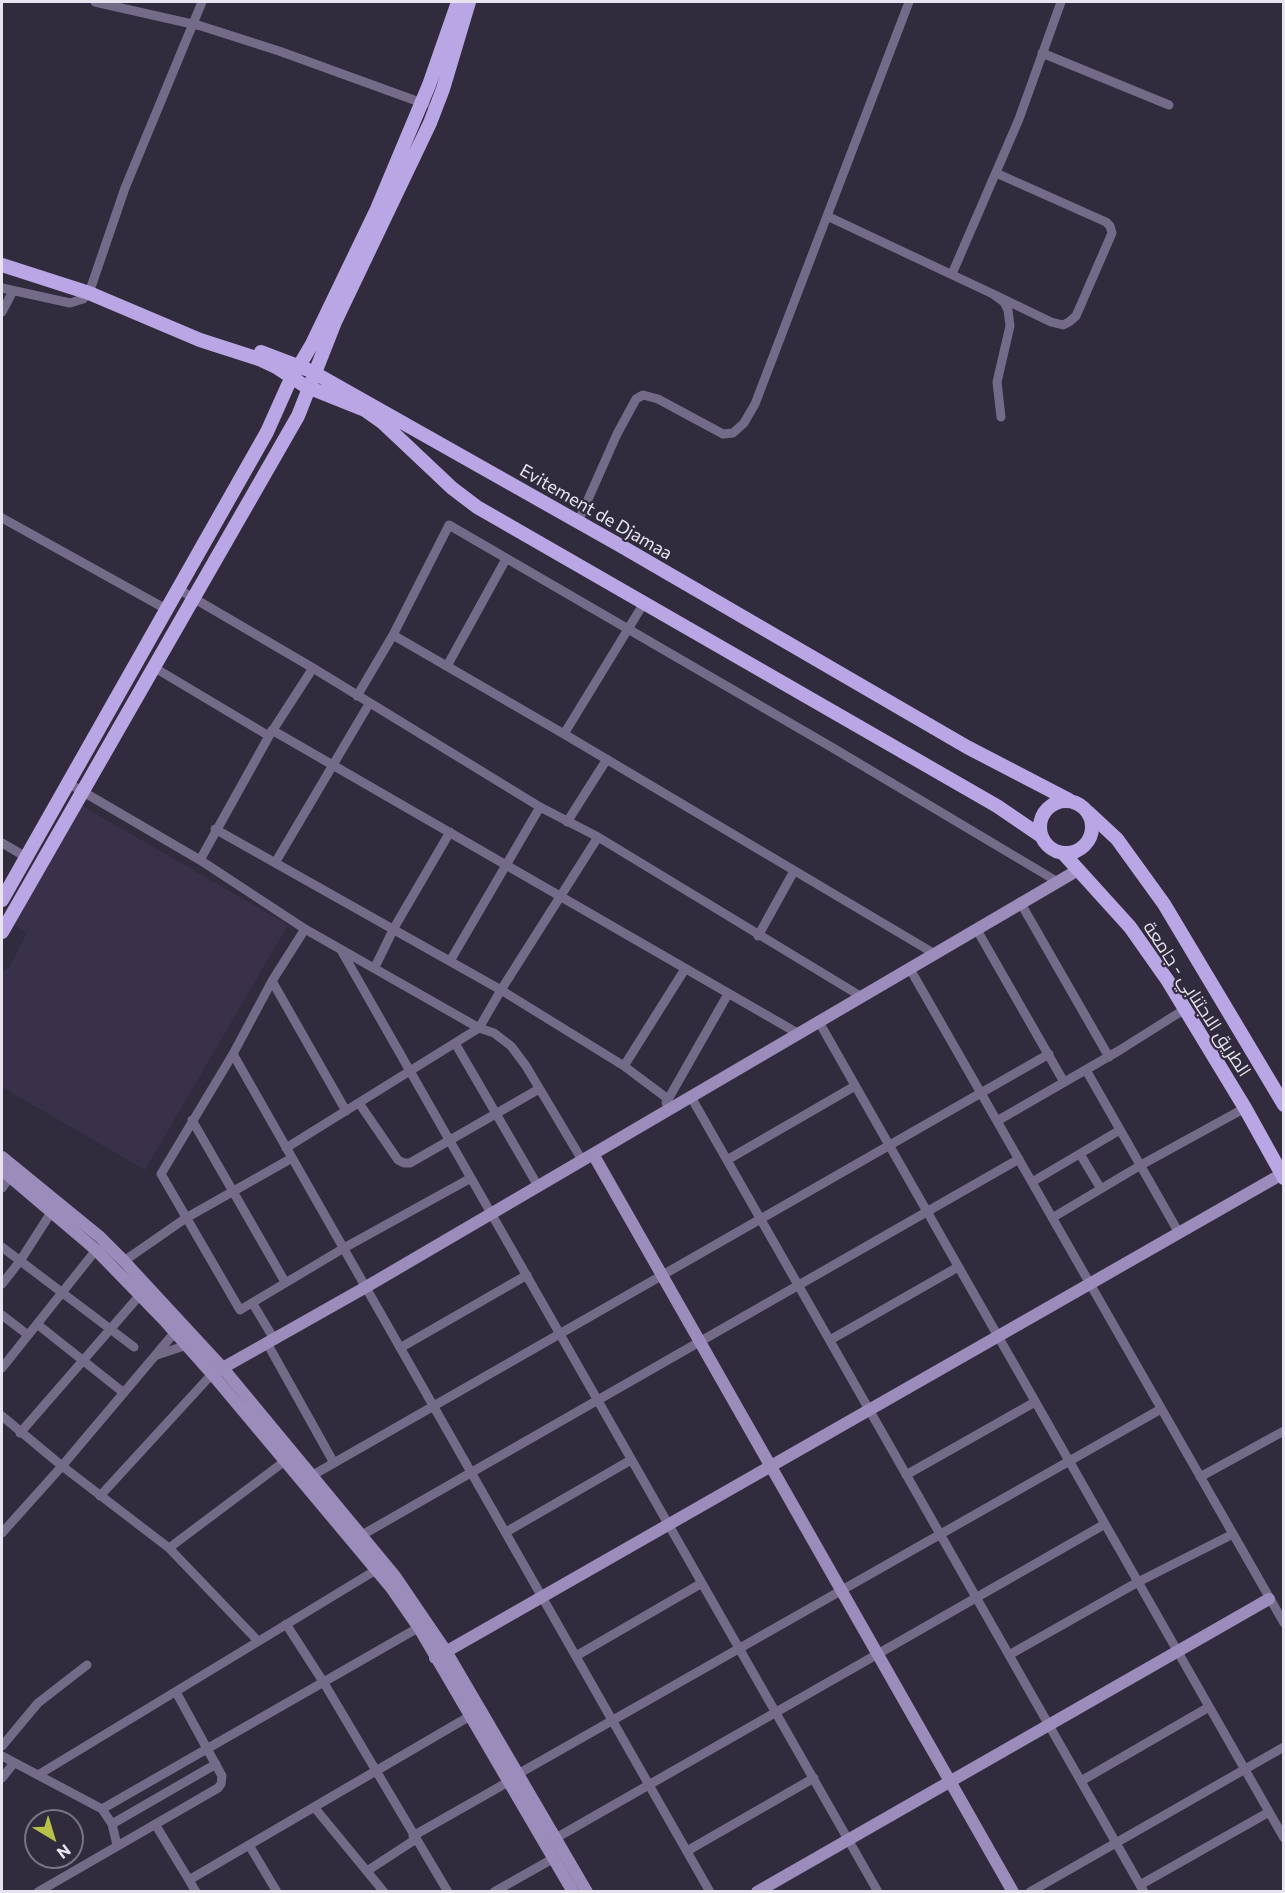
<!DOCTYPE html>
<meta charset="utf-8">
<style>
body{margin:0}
#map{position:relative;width:1285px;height:1893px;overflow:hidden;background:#302b3d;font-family:Commissioner,sans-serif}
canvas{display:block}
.frame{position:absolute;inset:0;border:3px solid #e7e3ef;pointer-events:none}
.north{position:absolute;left:24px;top:1809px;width:60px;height:60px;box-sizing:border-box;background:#302b3d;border:2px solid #797584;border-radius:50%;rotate:142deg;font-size:16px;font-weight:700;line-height:24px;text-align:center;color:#e7e3ef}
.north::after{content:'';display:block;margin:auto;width:21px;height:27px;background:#b7c147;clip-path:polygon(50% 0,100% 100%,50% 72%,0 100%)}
</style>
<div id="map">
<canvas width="1285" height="1893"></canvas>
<div class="frame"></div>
<div class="north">N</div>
</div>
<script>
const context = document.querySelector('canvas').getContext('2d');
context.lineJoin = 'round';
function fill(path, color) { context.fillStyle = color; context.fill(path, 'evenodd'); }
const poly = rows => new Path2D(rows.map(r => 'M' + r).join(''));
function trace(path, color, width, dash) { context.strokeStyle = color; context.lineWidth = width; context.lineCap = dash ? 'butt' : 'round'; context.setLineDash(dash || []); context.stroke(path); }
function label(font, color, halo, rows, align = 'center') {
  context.font = font + ' Commissioner,Cairo,sans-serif'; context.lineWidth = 4.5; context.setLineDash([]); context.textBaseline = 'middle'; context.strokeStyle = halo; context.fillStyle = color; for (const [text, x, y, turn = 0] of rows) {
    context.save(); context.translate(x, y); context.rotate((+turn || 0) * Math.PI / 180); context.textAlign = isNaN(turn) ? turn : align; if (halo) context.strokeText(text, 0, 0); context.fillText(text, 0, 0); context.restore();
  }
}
fill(poly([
 [81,805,288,925,145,1170,2,1087,2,971,9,968,27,933,14,925]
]), '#39314a');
trace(poly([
 [95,2,201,26,279,51,425,104],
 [1042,53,1169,105],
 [827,216,993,294,1004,302,1008,310,1010,326,997,382,1001,417],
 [952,274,1019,119,1061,2],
 [2,288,70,303,83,299,89,293,125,188,202,2],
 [993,294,1051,322,1063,325,1069,322,1076,316,1112,233,1110,226,1106,222,996,173],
 [2,312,13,291],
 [2,518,166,609],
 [578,522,617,434,636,399,643,395,658,399,723,434,733,433,744,423,755,404,909,2],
 [178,589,313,668,540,807,598,837,862,997],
 [393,635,564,734,935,954],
 [447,666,506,559],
 [155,668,269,736],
 [357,696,393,635,449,525,833,748,1058,882],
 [272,730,799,1034],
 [564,734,644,603],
 [68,783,200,860,305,929,479,1028,501,990,598,837],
 [567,822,607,759],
 [215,829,501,990,624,1066,668,1099],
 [2,843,26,857],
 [200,860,269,736,313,668],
 [275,863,369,704],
 [1020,902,1109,1057],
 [305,929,272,981,233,1054,161,1174,240,1310,344,1248,471,1178],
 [977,930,1064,1082],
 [758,936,794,871],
 [341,950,878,1892],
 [450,961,540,807],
 [375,967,394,928,450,832],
 [910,969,1284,1623],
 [272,981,346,1111],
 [819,1022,1284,1838],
 [455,1043,538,1186],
 [233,1054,710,1892],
 [624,1066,685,969],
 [1086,1070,1179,1233],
 [691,1097,1144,1892],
 [359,1103,398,1160,404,1163,410,1163,539,1089],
 [666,1103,728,994],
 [192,1120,285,1282],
 [997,1121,1120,1050,1185,1009],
 [286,1148,479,1028,494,1033,511,1046,526,1066,582,1160],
 [1080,1154,1101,1189],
 [727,1160,855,1086],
 [1032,1182,1120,1130],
 [2,1188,10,1177],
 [1052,1218,1141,1165,1245,1108],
 [2,1247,134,1347],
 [124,1261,186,1218,292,1158],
 [2,1284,20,1261,52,1211],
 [253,1304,274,1339],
 [2,1315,28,1335],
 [37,1324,124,1393],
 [830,1340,958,1267],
 [267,1343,334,1463],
 [400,1348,527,1275],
 [157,1355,187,1345],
 [2,1368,96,1250],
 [2,1416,62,1466,169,1548,258,1641],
 [20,1433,140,1295],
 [313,1475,1049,1054],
 [906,1475,1035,1402],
 [1200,1477,1284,1431],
 [100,1496,212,1374],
 [506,1532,631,1460],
 [2,1533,62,1466,175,1332],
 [362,1535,1019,1159],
 [169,1548,285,1461],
 [286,1624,324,1683,448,1892],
 [1009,1655,1138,1582,1233,1534],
 [576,1656,702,1583],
 [2,1746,38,1703,87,1665],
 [2,1756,102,1809,112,1824,117,1845],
 [518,1774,1161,1409],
 [38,1775,381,1567],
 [2,1778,14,1763],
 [1081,1781,1209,1707],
 [314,1807,384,1892],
 [102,1809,423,1625],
 [112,1824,216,1764],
 [155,1824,189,1880],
 [413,1836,508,1782],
 [556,1838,1105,1524],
 [249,1845,277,1892],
 [687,1851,814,1778],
 [367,1871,416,1839],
 [1140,1885,1269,1812],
 [38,1892,218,1788,221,1784,222,1776,176,1692],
 [196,1892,189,1880,470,1716],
 [494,1892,554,1858],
 [1030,1892,1284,1747]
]), '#746b89', 9);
trace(poly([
 [593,1154,1013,1892],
 [2,1157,100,1237,124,1261,222,1367,395,1576,446,1651,587,1892],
 [2,1170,96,1250,163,1319,212,1374,392,1589,419,1628,573,1892],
 [212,1374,366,1287,1078,870],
 [435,1658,1282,1174],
 [757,1892,1269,1599]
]), '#9b8cbc', 12);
trace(poly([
 [2,265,89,293,200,340,259,359,276,367,305,386,365,410,382,422,452,488,477,507,997,806,1041,836],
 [261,352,311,371,621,546,967,747,1069,800],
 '1040 827a26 26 0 1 1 52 0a26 26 0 1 1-52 0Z',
 [1088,812,1117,839,1164,904,1284,1105],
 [1063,853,1130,927,1168,981,1245,1108,1284,1178],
 [2,900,267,432,288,385,312,344,377,209,429,85,458,2],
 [2,932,298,416,335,322,430,123,443,89,469,2]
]), '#baa6e4', 14);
label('18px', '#e7e3ef', '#302b3d', [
 ["Evitement de Djamaa",596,512,30],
 ["الطريق الاجتنابي - جامعة",1197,999,57]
]);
</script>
